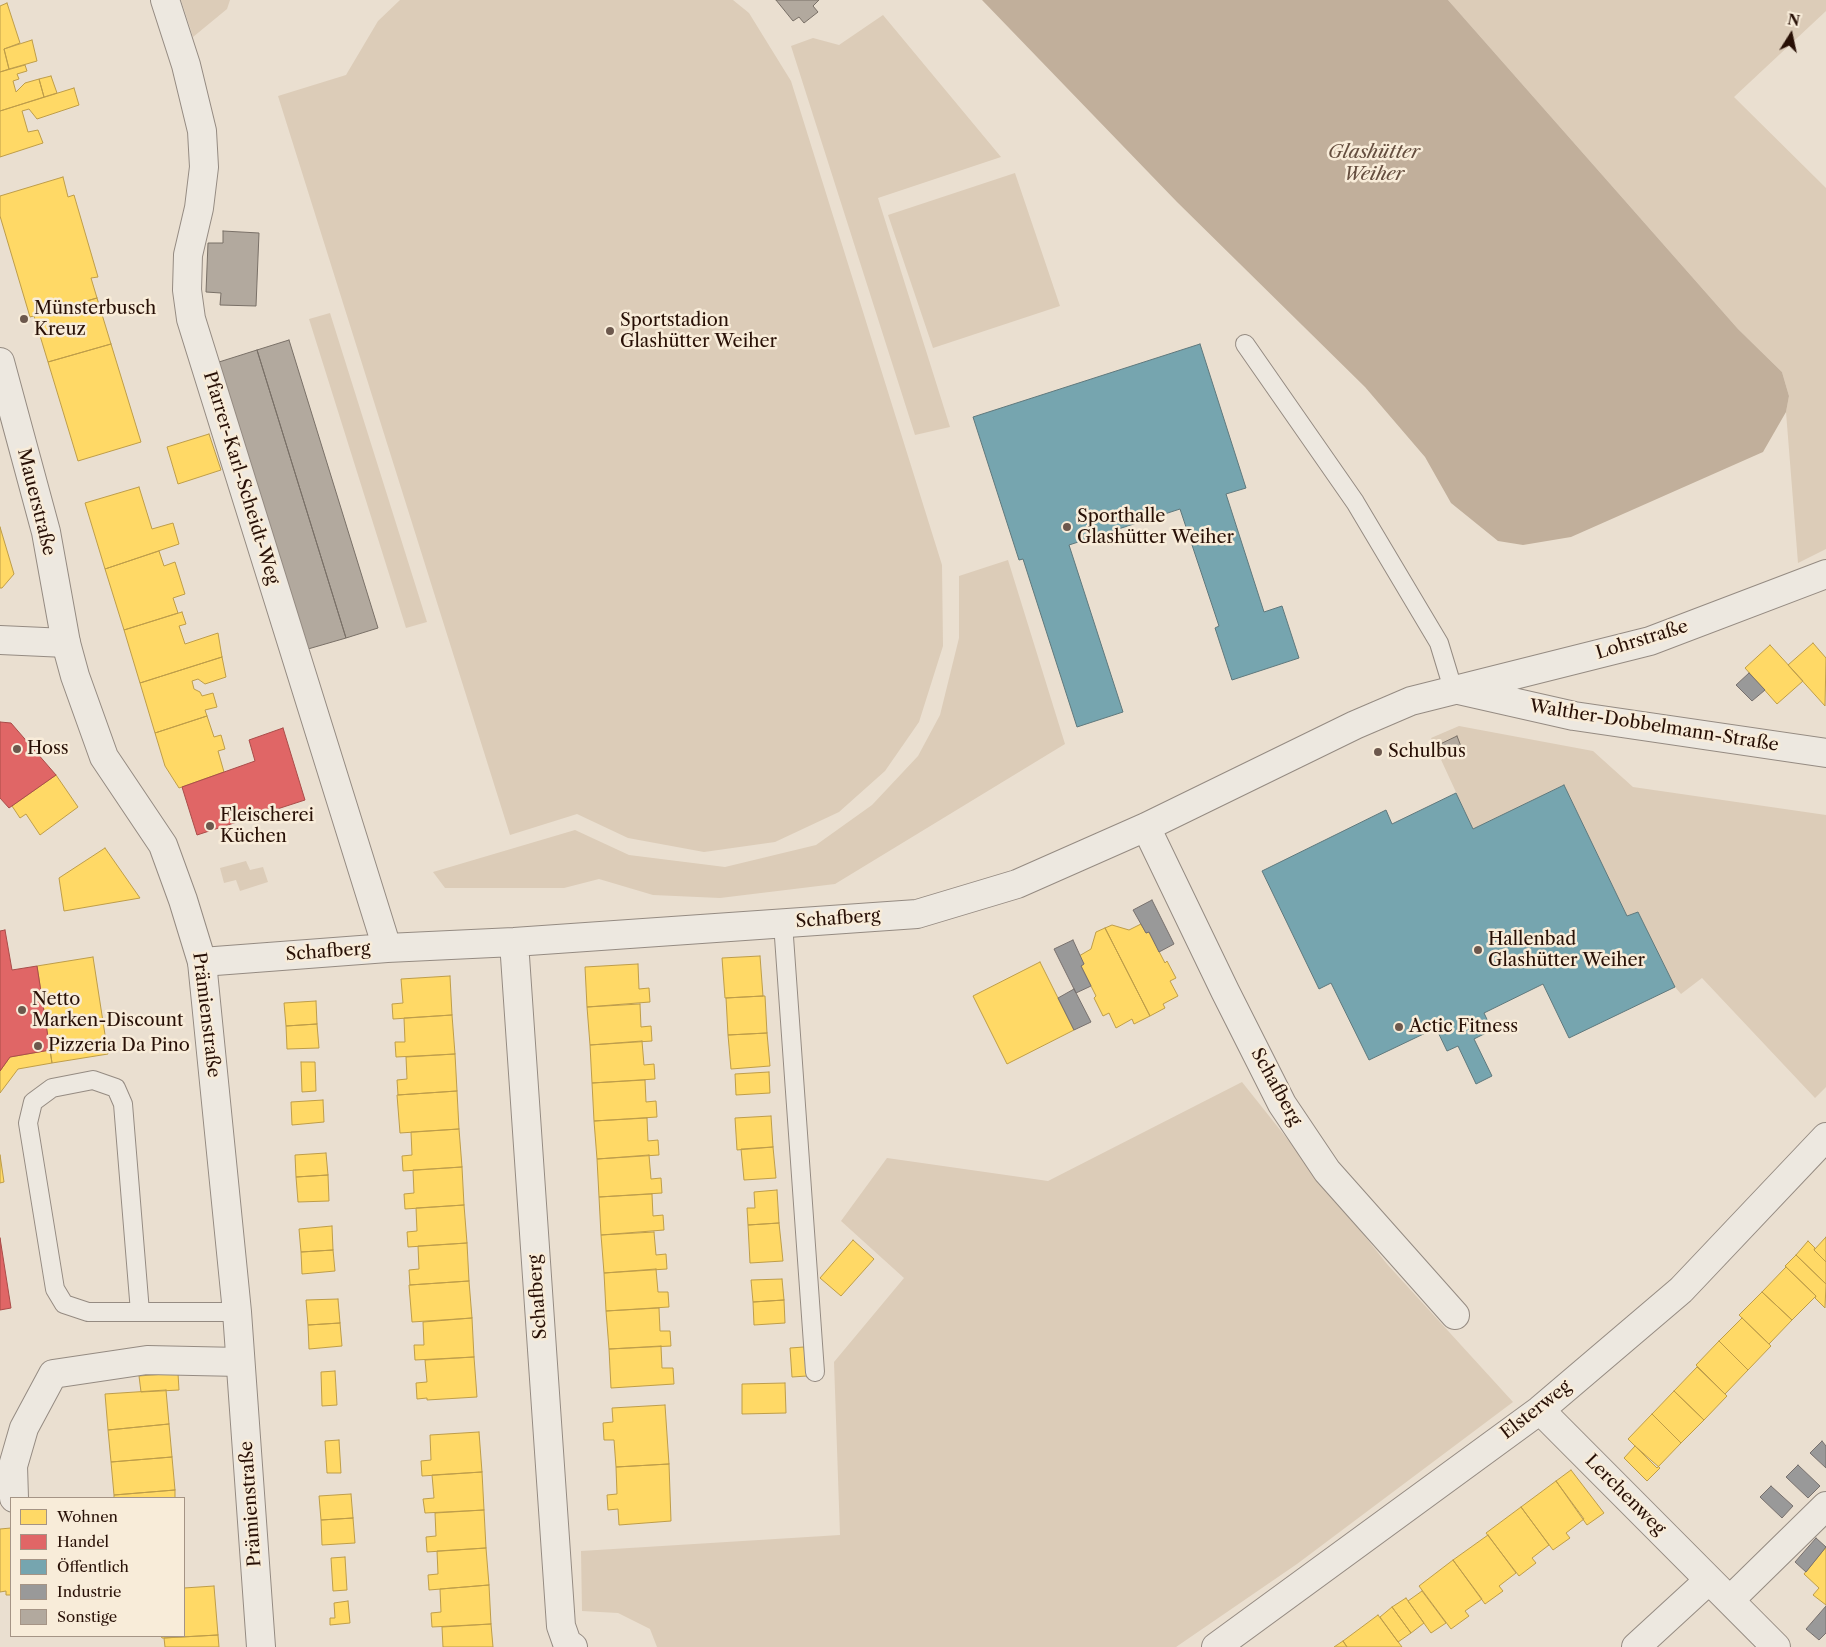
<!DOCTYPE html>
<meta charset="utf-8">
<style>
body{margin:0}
#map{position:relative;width:1826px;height:1647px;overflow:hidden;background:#eadfd0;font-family:"Libre Caslon Text",serif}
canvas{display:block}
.legend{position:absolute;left:10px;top:1497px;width:175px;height:140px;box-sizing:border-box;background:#f8ecd9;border:1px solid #a59485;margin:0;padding:6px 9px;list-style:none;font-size:15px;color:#281006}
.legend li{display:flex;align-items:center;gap:10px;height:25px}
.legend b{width:25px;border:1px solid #a59485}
.north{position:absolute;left:1766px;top:10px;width:50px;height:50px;-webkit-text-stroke:4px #f8ecd9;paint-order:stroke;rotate:10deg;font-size:14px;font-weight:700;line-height:20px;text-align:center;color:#281006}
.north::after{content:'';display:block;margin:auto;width:18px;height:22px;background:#281006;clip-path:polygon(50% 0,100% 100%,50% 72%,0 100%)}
</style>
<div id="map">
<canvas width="1826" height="1647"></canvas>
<ul class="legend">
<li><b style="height:14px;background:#ffd966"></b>Wohnen</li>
<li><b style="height:14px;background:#e06666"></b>Handel</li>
<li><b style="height:14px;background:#76a5af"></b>Öffentlich</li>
<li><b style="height:14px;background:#999"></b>Industrie</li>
<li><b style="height:14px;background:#b2a99e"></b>Sonstige</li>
</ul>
<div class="north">N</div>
</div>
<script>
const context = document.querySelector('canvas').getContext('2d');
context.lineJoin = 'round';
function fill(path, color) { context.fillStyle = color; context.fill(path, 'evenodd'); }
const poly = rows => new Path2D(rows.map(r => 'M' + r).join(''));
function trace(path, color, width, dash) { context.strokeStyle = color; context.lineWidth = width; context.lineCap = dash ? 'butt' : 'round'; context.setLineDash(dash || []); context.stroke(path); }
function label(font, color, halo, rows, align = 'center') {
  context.font = font + ' "Libre Caslon Text",serif'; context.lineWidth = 5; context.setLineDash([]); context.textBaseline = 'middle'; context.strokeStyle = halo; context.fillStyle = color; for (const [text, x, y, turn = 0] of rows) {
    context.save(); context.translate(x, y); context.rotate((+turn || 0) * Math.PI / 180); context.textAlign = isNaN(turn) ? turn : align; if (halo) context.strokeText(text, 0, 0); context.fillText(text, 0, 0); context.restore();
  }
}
fill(poly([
 [181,0,230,0,227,9,193,37],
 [400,0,733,0,749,13,791,81,942,565,943,646,919,722,885,771,839,812,775,842,704,852,628,838,577,814,510,835,278,96,346,75,378,21],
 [1448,0,1826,0,1826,11,1734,97,1826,188,1826,549,1798,563,1786,412,1789,396,1782,372,1738,329],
 [883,15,1001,157,878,198,950,427,915,435,791,46,813,38,839,45],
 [1015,173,1060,306,933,348,888,215],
 [330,313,427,622,406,628,309,319],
 [1008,560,1065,744,835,884,720,898,653,895,599,879,564,888,445,888,433,872,575,830,629,855,725,867,816,845,872,805,918,756,940,715,959,638,959,576],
 [1459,726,1593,751,1633,787,1826,815,1826,1087,1815,1098,1702,978,1681,994,1675,987,1638,912,1627,916,1564,785,1473,829,1431,738],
 [246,861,250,870,263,867,268,882,240,891,236,880,224,883,220,868],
 [1242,1082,1387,1264,1513,1402,1297,1564,1176,1647,657,1647,650,1629,618,1613,582,1611,581,1551,840,1535,834,1362,904,1278,841,1221,887,1158,1048,1181]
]), '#dcccb8');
fill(poly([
 [982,0,1448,0,1738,329,1782,372,1789,396,1786,412,1763,452,1571,537,1523,545,1498,541,1451,503,1425,457,1365,387,1177,202]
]), '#c1af9b');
const homes = poly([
 [7,3,20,43,4,49,9,69,0,72,0,6,7,3],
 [32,40,37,61,9,69,4,49,32,40],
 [25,65,27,71,17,74,19,79,13,81,16,92,25,83,39,79,44,97,0,111,0,72,25,65],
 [51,76,57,93,44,97,39,79,51,76],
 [74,88,79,105,37,119,29,109,22,111,28,132,38,130,43,143,0,157,0,111,74,88],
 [63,177,68,197,74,195,98,277,91,278,97,298,30,317,0,216,0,196,63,177],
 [97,298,111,344,48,362,34,316,97,298],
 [111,344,141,442,78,461,48,362,111,344],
 [209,434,221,470,178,484,167,447,209,434],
 [139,487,152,529,173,523,179,544,105,569,85,503,139,487],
 [0,527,14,574,2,588,0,588,0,527],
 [159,551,164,566,175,562,185,594,173,598,178,613,124,630,105,569,159,551],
 [182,612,186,624,179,626,185,644,218,633,222,657,140,683,124,630,182,612],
 [1813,643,1826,658,1825,706,1788,665,1813,643],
 [1770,645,1803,681,1777,704,1745,668,1770,645],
 [222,657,226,677,205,684,198,679,192,681,194,689,200,692,202,696,213,693,217,707,205,710,207,716,155,733,140,683,222,657],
 [207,716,214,737,221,735,225,749,218,751,224,772,179,788,165,766,155,733,207,716],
 [56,775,78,807,40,835,26,814,20,818,12,806,56,775],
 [105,848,140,898,64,911,59,878,105,848],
 [1141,924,1146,933,1149,932,1165,963,1167,961,1176,978,1170,981,1178,996,1163,1004,1165,1008,1150,1016,1105,928,1112,925,1129,930,1141,924],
 [1105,928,1150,1016,1134,1024,1132,1019,1116,1028,1109,1013,1103,1016,1094,998,1096,996,1081,966,1084,964,1079,956,1091,949,1096,932,1105,928],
 [760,956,763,996,725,998,722,958,760,956],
 [93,957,108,1054,52,1063,37,966,93,957],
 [1040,962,1074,1030,1007,1064,973,996,1040,962],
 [638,964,639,989,649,988,650,1002,587,1007,585,967,638,964],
 [450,976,452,1015,393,1019,392,1004,403,1003,401,979,450,976],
 [763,996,765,996,767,1033,728,1035,726,998,763,996],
 [316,1001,317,1024,286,1026,284,1003,316,1001],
 [640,1004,641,1027,651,1026,652,1041,590,1045,587,1007,640,1004],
 [452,1015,455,1054,396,1057,395,1042,405,1042,404,1018,452,1015],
 [317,1024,319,1048,287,1049,286,1026,317,1024],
 [767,1033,770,1066,731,1069,728,1035,767,1033],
 [642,1041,644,1065,654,1064,655,1079,592,1083,590,1045,642,1041],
 [50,1050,52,1063,18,1069,0,1093,0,1071,10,1057,50,1050],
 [455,1054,457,1091,398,1095,397,1080,407,1079,406,1057,455,1054],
 [301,1062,315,1062,316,1091,302,1092,301,1062],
 [769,1072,770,1093,736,1095,735,1074,769,1072],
 [645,1080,646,1102,656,1101,657,1117,594,1121,592,1083,645,1080],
 [457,1091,459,1129,400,1133,397,1095,457,1091],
 [323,1100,324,1122,292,1125,291,1102,323,1100],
 [771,1116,773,1147,737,1150,735,1118,771,1116],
 [647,1118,648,1141,658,1140,659,1155,597,1159,594,1121,647,1118],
 [459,1129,462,1167,403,1171,402,1156,412,1155,411,1132,459,1129],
 [773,1147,776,1178,744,1180,741,1149,773,1147],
 [326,1153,328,1175,296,1177,295,1155,326,1153],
 [0,1155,4,1182,0,1183,0,1155],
 [649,1155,651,1179,661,1178,662,1193,599,1197,597,1159,649,1155],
 [462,1167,464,1205,405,1209,404,1194,414,1193,413,1170,462,1167],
 [328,1175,329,1201,298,1202,296,1177,328,1175],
 [777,1190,779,1223,748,1225,747,1208,755,1208,754,1192,777,1190],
 [652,1194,653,1216,663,1215,664,1230,601,1235,599,1197,652,1194],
 [464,1205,467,1243,408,1247,407,1232,417,1231,416,1208,464,1205],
 [779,1223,783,1261,750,1263,748,1225,779,1223],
 [332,1226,333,1250,301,1252,299,1229,332,1226],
 [654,1232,656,1255,666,1254,667,1269,604,1273,601,1235,654,1232],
 [1826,1237,1826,1262,1814,1250,1826,1237],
 [853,1240,874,1259,841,1296,820,1278,853,1240],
 [1808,1241,1815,1248,1814,1250,1826,1262,1826,1284,1796,1255,1808,1241],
 [467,1243,469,1281,410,1285,409,1270,419,1269,418,1246,467,1243],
 [333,1250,335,1271,302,1274,301,1252,333,1250],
 [1796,1255,1826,1284,1825,1308,1815,1298,1816,1296,1785,1266,1796,1255],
 [1786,1267,1816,1296,1792,1320,1762,1292,1786,1267],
 [656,1269,658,1292,668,1292,669,1307,606,1311,604,1273,656,1269],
 [782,1279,784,1300,753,1302,751,1280,782,1279],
 [469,1281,472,1318,412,1322,409,1285,469,1281],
 [1762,1292,1792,1320,1769,1344,1739,1315,1762,1292],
 [338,1299,340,1323,308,1325,306,1300,338,1299],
 [784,1300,785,1323,754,1325,753,1302,784,1300],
 [659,1308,660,1331,670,1331,671,1346,609,1349,606,1311,659,1308],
 [472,1318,474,1357,415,1360,414,1345,424,1345,423,1322,472,1318],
 [1742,1318,1771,1346,1748,1370,1719,1341,1742,1318],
 [340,1323,342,1346,309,1349,308,1325,340,1323],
 [1719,1341,1748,1370,1725,1394,1696,1365,1719,1341],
 [661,1346,662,1368,673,1368,674,1384,611,1388,609,1349,661,1346],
 [804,1347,807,1376,792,1377,790,1348,804,1347],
 [474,1357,477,1397,427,1400,427,1398,417,1399,416,1383,427,1382,425,1360,474,1357],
 [1697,1367,1727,1396,1704,1420,1674,1391,1697,1367],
 [335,1371,337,1405,322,1406,321,1372,335,1371],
 [178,1373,179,1390,141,1392,139,1376,178,1373],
 [785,1383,786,1413,742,1414,742,1384,785,1383],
 [166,1390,169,1424,108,1430,105,1394,166,1390],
 [1674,1391,1704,1420,1681,1443,1652,1414,1674,1391],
 [665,1405,669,1464,616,1467,614,1440,604,1440,603,1423,613,1422,612,1408,665,1405],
 [1652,1414,1681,1443,1657,1468,1628,1439,1652,1414],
 [169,1424,172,1457,111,1462,108,1430,169,1424],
 [479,1432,482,1472,422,1476,421,1461,431,1460,430,1435,479,1432],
 [339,1440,341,1473,327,1473,325,1441,339,1440],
 [1635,1446,1660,1468,1647,1481,1624,1458,1635,1446],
 [172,1457,175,1490,114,1495,111,1462,172,1457],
 [669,1464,671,1521,619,1525,618,1509,608,1510,607,1495,617,1494,616,1467,669,1464],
 [1571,1470,1604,1513,1587,1525,1556,1481,1571,1470],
 [482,1472,484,1510,425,1513,423,1499,434,1498,432,1475,482,1472],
 [1556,1481,1584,1519,1566,1533,1570,1538,1553,1550,1521,1507,1556,1481],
 [175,1490,175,1498,114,1498,114,1495,175,1490],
 [351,1494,353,1518,321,1520,319,1496,351,1494],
 [1521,1507,1549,1545,1532,1558,1536,1563,1519,1576,1486,1533,1521,1507],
 [484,1510,486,1548,427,1552,426,1537,436,1536,435,1513,484,1510],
 [353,1518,355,1543,322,1545,321,1520,353,1518],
 [11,1528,11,1595,6,1595,6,1591,0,1592,0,1529,11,1528],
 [1488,1535,1516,1573,1499,1586,1503,1591,1485,1604,1453,1560,1488,1535],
 [1826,1547,1826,1605,1813,1595,1819,1588,1804,1574,1826,1547],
 [486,1548,489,1585,429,1590,428,1575,438,1574,437,1551,486,1548],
 [345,1557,347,1590,333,1591,331,1558,345,1557],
 [1453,1560,1482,1599,1465,1611,1469,1616,1451,1629,1419,1586,1453,1560],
 [489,1585,491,1624,432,1627,431,1613,441,1612,440,1589,489,1585],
 [214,1586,218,1635,162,1638,161,1636,184,1636,184,1588,214,1586],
 [1422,1591,1446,1623,1431,1633,1408,1601,1422,1591],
 [1406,1598,1424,1623,1411,1633,1392,1607,1406,1598],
 [348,1601,350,1623,330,1625,330,1618,335,1618,334,1603,348,1601],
 [1392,1607,1411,1633,1398,1642,1380,1617,1392,1607],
 [1378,1615,1402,1647,1347,1647,1343,1641,1378,1615],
 [491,1624,493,1647,443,1647,442,1627,491,1624],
 [218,1635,219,1647,165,1647,164,1638,218,1635],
 [1343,1641,1347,1647,1334,1647,1343,1641]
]);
fill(homes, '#ffd966');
trace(homes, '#be9d49', 1);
const shops = poly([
 [0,722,11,723,56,775,9,808,0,798,0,722],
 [283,728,305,800,197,835,182,787,255,761,249,740,283,728],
 [5,930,12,970,37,966,50,1050,10,1057,0,1071,0,931,5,930],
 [0,1238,11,1308,0,1310,0,1238]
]);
fill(shops, '#e06666');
trace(shops, '#a94c49', 1);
const public = poly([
 [1200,344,1246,488,1226,494,1264,612,1282,606,1299,658,1232,680,1215,628,1219,626,1180,509,1069,545,1123,712,1077,727,1023,559,1019,560,973,417,1200,344],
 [1564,785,1627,916,1638,912,1675,987,1569,1038,1543,984,1484,1013,1492,1030,1474,1039,1492,1076,1476,1084,1458,1046,1447,1051,1436,1028,1369,1060,1331,983,1319,989,1262,871,1386,810,1392,824,1456,793,1473,829,1564,785]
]);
fill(public, '#76a5af');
trace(public, '#5f787c', 1);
const industry = poly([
 [1749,673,1765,690,1752,701,1736,685,1749,673],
 [1152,900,1174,944,1159,952,1149,932,1146,933,1133,910,1152,900],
 [1073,940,1084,964,1081,966,1091,986,1076,993,1054,949,1073,940],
 [1074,989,1091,1022,1074,1030,1058,998,1074,989],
 [1822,1441,1826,1446,1826,1468,1810,1453,1822,1441],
 [1798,1465,1820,1486,1808,1498,1786,1477,1798,1465],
 [1771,1486,1793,1506,1782,1518,1760,1497,1771,1486],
 [1816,1538,1826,1547,1806,1572,1795,1562,1816,1538],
 [1826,1606,1826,1633,1819,1640,1806,1629,1826,1606]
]);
fill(industry, '#999');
trace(industry, '#77706d', 1);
const building = poly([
 [776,0,819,0,813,6,818,12,804,23,799,17,793,21,776,0],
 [223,231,259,233,256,306,220,305,221,293,206,292,208,243,223,243,223,231],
 [289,340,378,628,346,638,257,350,289,340],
 [257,350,346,638,308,649,219,362,257,350],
 [1457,736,1462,749,1442,759,1436,746,1457,736]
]);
fill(building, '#b2a99e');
trace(building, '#797067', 1);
const service = poly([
 [1245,344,1355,502,1439,643,1453,689],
 [783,923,815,1372],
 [140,1312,123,1104,116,1088,93,1080,52,1088,33,1102,28,1123,55,1289,64,1304,88,1312,237,1312]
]);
const minor = poly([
 [165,0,186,65,202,131,204,167,199,208,188,255,187,290,191,319,387,948],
 [0,640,66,643],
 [1459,690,1574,716,1826,753],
 [1146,827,1225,991,1282,1104,1327,1171,1455,1315],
 [514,942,561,1626,567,1643,573,1647],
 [202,962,387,948,514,942,917,914,1017,884,1146,827,1355,725,1411,701,1650,641,1826,574],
 [1540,1410,1776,1647],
 [14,1498,13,1466,24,1428,53,1374,147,1360,240,1362],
 [1730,1600,1826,1506],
 [1216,1647,1540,1410,1681,1290,1826,1137],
 [1636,1647,1709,1580]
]);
const tertiary = poly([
 [0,362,46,532,66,643,75,676,104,757,163,845,183,900,202,962,237,1312,261,1647]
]);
trace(service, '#958b82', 20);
trace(minor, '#958b82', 30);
trace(tertiary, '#958b82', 30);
trace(service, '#ede8e0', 18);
trace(minor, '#ede8e0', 28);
trace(tertiary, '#ede8e0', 28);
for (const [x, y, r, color] of [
 [24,319,5,"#6c584d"],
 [610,331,5,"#6c584d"],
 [1067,527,5,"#6c584d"],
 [17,749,5,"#6c584d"],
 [1378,752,5,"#6c584d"],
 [210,826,5,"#6c584d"],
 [1478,950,5,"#6c584d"],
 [22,1010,5,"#6c584d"],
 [1399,1027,5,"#6c584d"],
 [38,1046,5,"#6c584d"]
]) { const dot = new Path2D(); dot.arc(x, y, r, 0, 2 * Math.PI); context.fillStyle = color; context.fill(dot); trace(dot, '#f8ecd9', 2); }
label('18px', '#281006', '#f8ecd9', [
 ["Münsterbusch",34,309],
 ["Kreuz",34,330],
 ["Sportstadion",620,321],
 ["Glashütter Weiher",620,342],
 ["Sporthalle",1077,517],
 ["Glashütter Weiher",1077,538],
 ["Hoss",27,749],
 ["Schulbus",1388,752],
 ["Fleischerei",220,816],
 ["Küchen",220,837],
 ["Hallenbad",1488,940],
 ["Glashütter Weiher",1488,961],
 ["Netto",32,1000],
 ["Marken-Discount",32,1021],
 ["Actic Fitness",1409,1027],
 ["Pizzeria Da Pino",48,1046]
], 'left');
label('18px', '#281006', '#f8ecd9', [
 ["Pfarrer-Karl-Scheidt-Weg",241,478,73],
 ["Mauerstraße",36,502,76],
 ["Lohrstraße",1642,640,-17],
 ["Walther-Dobbelmann-Straße",1654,726,9],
 ["Schafberg",838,919,-4],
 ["Schafberg",328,952,-4],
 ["Prämienstraße",206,1015,83],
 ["Schafberg",1276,1087,61],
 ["Schafberg",538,1297,-94],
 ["Elsterweg",1536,1410,-38],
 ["Lerchenweg",1625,1495,45],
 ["Prämienstraße",251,1504,-94]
]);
label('italic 19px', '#654e3f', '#f8ecd9', [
 ["Glashütter",1374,153],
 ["Weiher",1374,175]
]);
</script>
